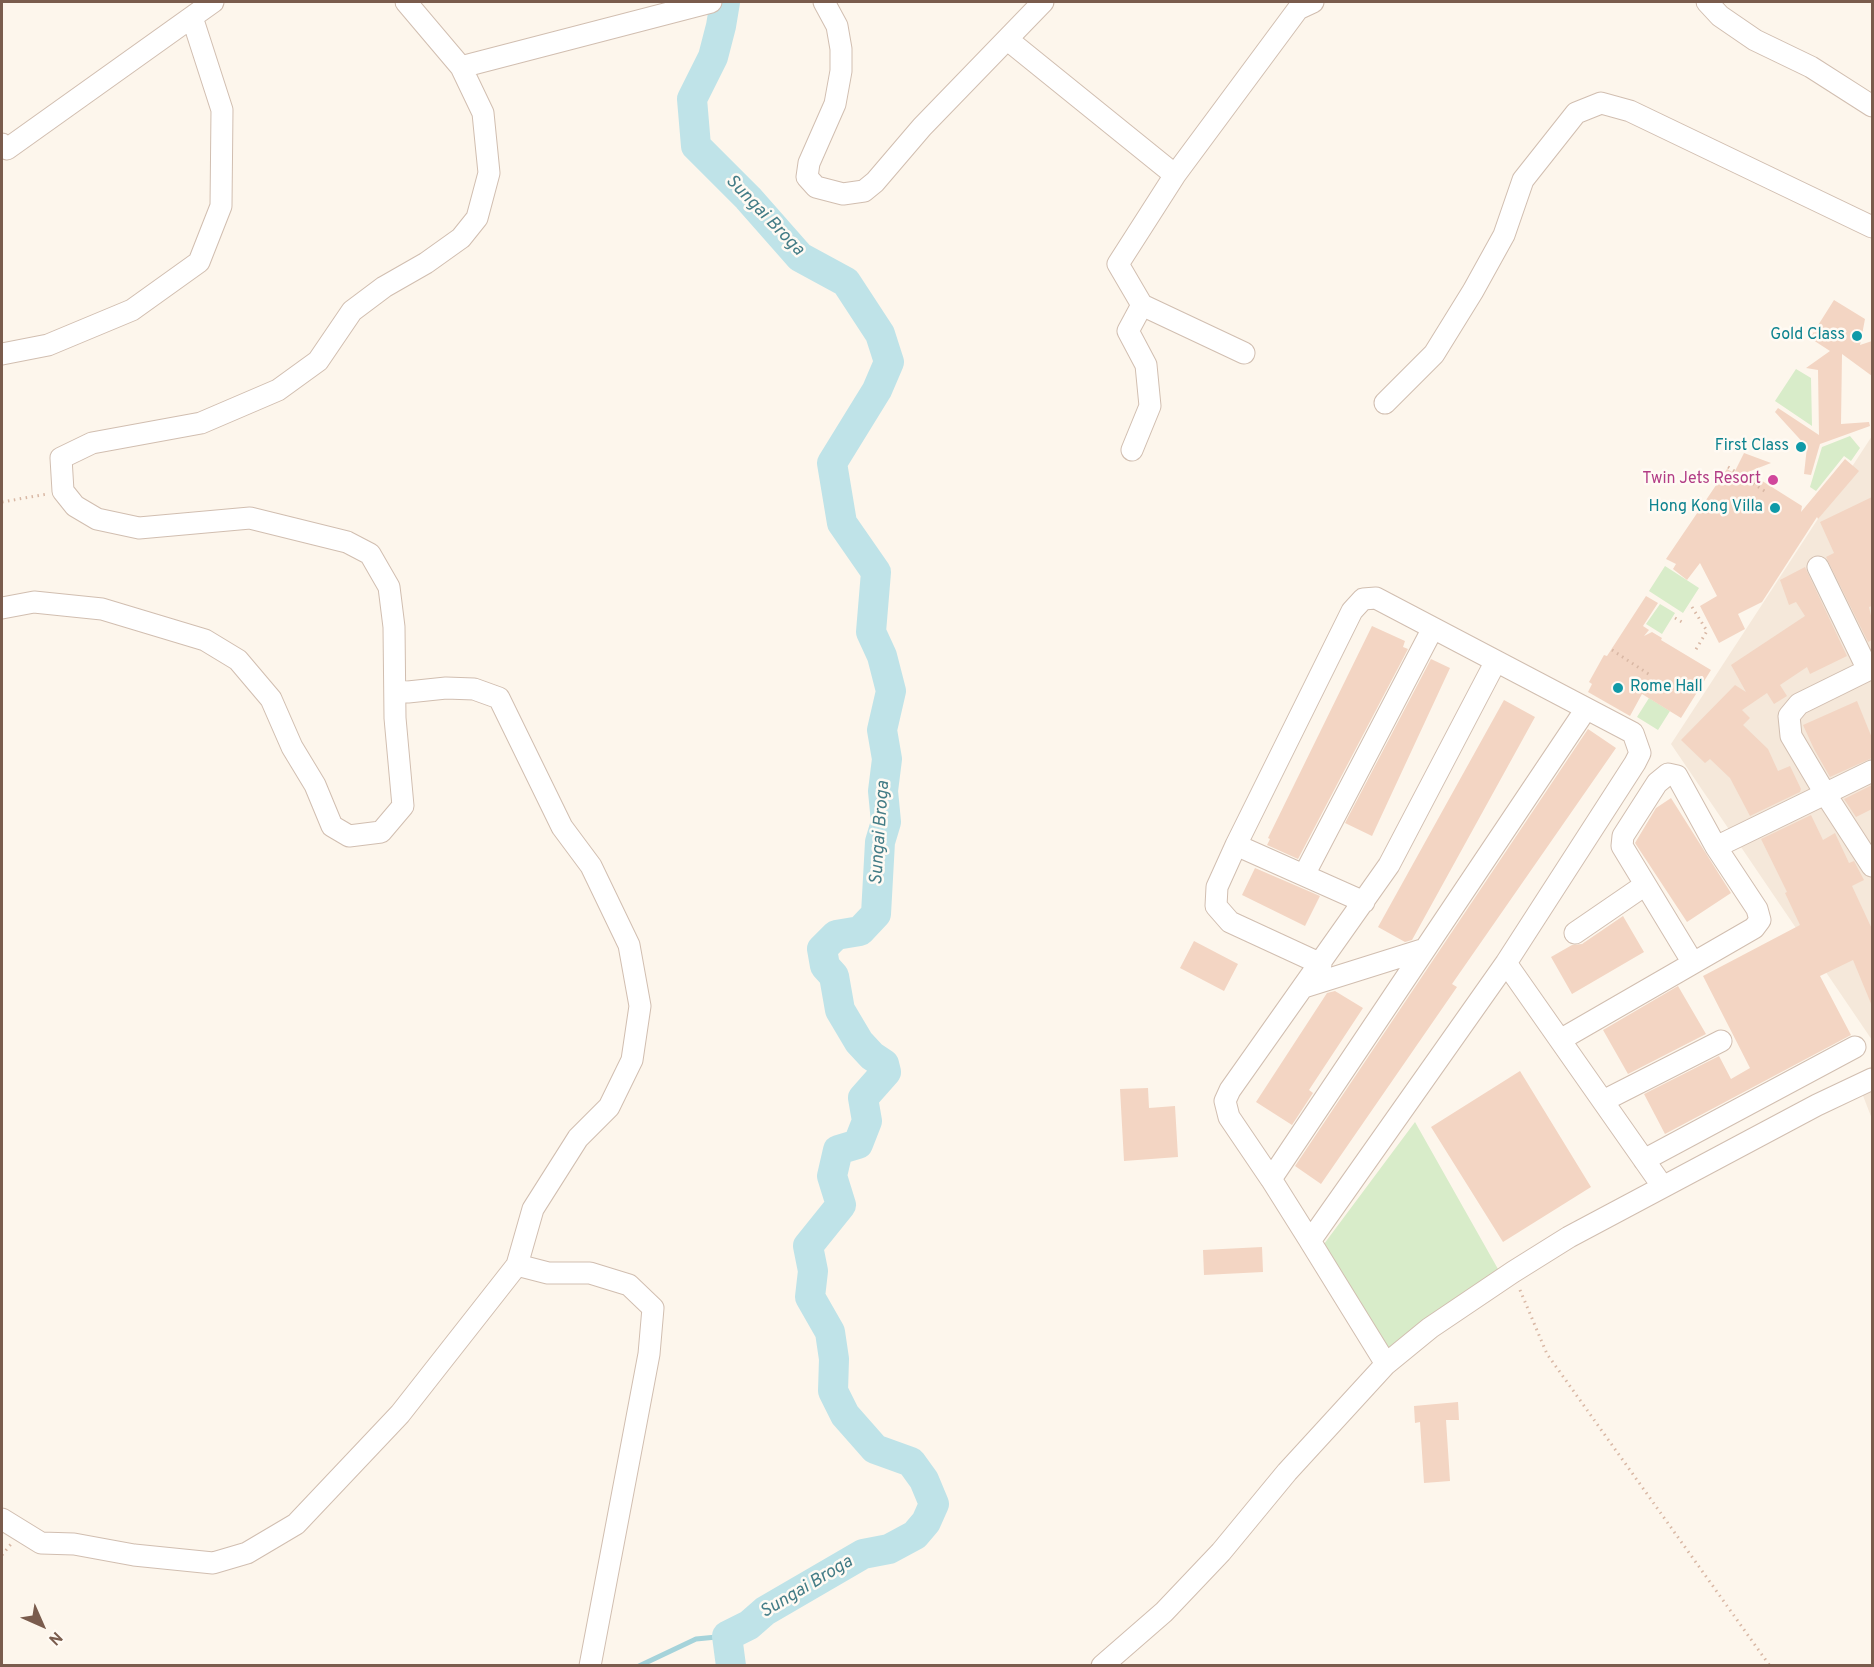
<!DOCTYPE html>
<style>
body{margin:0}
#map{position:relative;width:1874px;height:1667px;overflow:hidden;background:#fdf6ec;font-family:Overpass,sans-serif}
canvas{display:block}
.frame{position:absolute;inset:0;border:3px solid #7a5c4d;pointer-events:none}
.north{position:absolute;left:12px;top:1595px;width:60px;height:60px;-webkit-text-stroke:4px #fffaf3;paint-order:stroke;rotate:135deg;font-size:16px;font-weight:700;line-height:24px;text-align:center;color:#7a5c4d}
.north::after{content:'';display:block;margin:auto;width:21px;height:27px;background:#7a5c4d;clip-path:polygon(50% 0,100% 100%,50% 72%,0 100%)}
</style>
<div id="map">
<canvas width="1874" height="1667"></canvas>
<div class="frame"></div>
<div class="north">N</div>
</div>
<script>
const context = document.querySelector('canvas').getContext('2d');
context.lineJoin = 'round';
function fill(path, color) { context.fillStyle = color; context.fill(path, 'evenodd'); }
const poly = rows => new Path2D(rows.map(r => 'M' + r).join(''));
function trace(path, color, width, dash) { context.strokeStyle = color; context.lineWidth = width; context.lineCap = dash ? 'butt' : 'round'; context.setLineDash(dash || []); context.stroke(path); }
function label(font, color, halo, rows, align = 'center') {
  context.font = font + ' Overpass,sans-serif'; context.lineWidth = 5; context.setLineDash([]); context.textBaseline = 'middle'; context.strokeStyle = halo; context.fillStyle = color; for (const [text, x, y, turn = 0] of rows) {
    context.save(); context.translate(x, y); context.rotate((+turn || 0) * Math.PI / 180); context.textAlign = isNaN(turn) ? turn : align; if (halo) context.strokeText(text, 0, 0); context.fillText(text, 0, 0); context.restore();
  }
}
fill(poly([
 [1872,436,1872,1040,1671,744],
 [1872,1066,1872,1119,1855,1075]
]), '#f5e8da');
fill(poly([
 [1796,369,1811,378,1812,426,1775,401],
 [1850,436,1860,448,1851,461,1844,456,1816,491,1810,487,1822,447],
 [1665,566,1699,588,1683,613,1649,591],
 [1660,604,1675,613,1662,634,1646,624],
 [1649,698,1670,711,1658,730,1637,717],
 [1415,1122,1498,1269,1387,1350,1324,1244]
]), '#d8ecc9');
trace(poly([
 [639,1666,696,1639,727,1636]
]), '#a5d3da', 5);
trace(poly([
 [725,2,721,26,713,57,692,99,696,146,748,198,800,257,846,282,880,334,889,362,877,390,832,463,842,523,876,572,871,632,882,656,891,691,882,730,887,759,883,791,886,822,880,842,876,914,860,931,836,935,822,949,825,966,834,976,840,1010,859,1042,872,1056,884,1064,886,1072,863,1098,867,1121,858,1144,838,1150,832,1176,841,1205,808,1246,813,1271,810,1297,830,1332,834,1359,833,1391,845,1415,875,1449,911,1462,924,1480,934,1504,926,1522,915,1535,889,1549,863,1554,765,1611,749,1625,727,1636,731,1666]
]), '#bfe3e8', 30);
fill(poly([
 [1834,300,1865,319,1860,345,1872,341,1872,376,1842,354,1841,424,1869,422,1870,426,1820,444,1811,475,1804,474,1807,447,1775,412,1778,408,1819,435,1818,370,1806,368,1830,351,1810,338],
 [1744,453,1771,463,1748,472,1802,506,1801,512,1845,459,1859,471,1818,519,1817,517,1762,602,1738,614,1745,629,1719,643,1700,606,1717,596,1700,563,1687,580,1673,569,1676,564,1666,559,1727,469,1734,473],
 [1872,497,1872,606,1869,607,1872,620,1872,640,1868,642,1826,557,1834,553,1820,522],
 [1805,567,1847,656,1810,674,1807,667,1780,685,1787,696,1774,704,1767,693,1742,710,1750,718,1743,725,1768,749,1778,771,1790,766,1801,789,1800,792,1750,816,1730,778,1710,759,1705,763,1681,740,1735,685,1746,692,1731,665,1805,616,1796,602,1789,605,1780,580],
 [1646,596,1658,603,1643,626,1649,630,1644,636,1652,632,1662,638,1661,640,1711,670,1681,718,1642,694,1630,716,1588,692,1592,684,1589,682,1604,655,1607,656],
 [1372,626,1405,641,1403,647,1408,649,1298,859,1267,845,1270,839,1268,838],
 [1431,659,1450,668,1372,836,1345,823],
 [1504,700,1535,717,1412,940,1405,942,1378,927],
 [1857,701,1872,738,1872,758,1830,777,1814,749,1803,725],
 [1588,729,1616,748,1452,984,1457,987,1321,1184,1295,1166],
 [1872,785,1872,809,1856,817,1844,799],
 [1671,798,1731,893,1687,922,1635,843,1656,808],
 [1811,815,1823,840,1835,833,1849,863,1854,861,1864,880,1852,886,1872,929,1872,1006,1853,960,1820,976,1851,1035,1665,1134,1644,1094,1719,1056,1731,1079,1750,1068,1703,976,1800,925,1785,893,1787,892,1761,839],
 [1255,868,1320,896,1305,926,1242,895],
 [1623,916,1644,952,1572,994,1551,957,1572,945,1582,944],
 [1194,941,1238,964,1224,991,1180,968],
 [1678,986,1706,1034,1628,1074,1603,1030],
 [1335,991,1363,1008,1309,1090,1313,1093,1292,1125,1256,1102,1327,993],
 [1520,1071,1591,1187,1503,1242,1431,1127],
 [1148,1088,1149,1108,1175,1106,1178,1157,1124,1161,1120,1089],
 [1262,1247,1263,1272,1204,1275,1203,1250],
 [1458,1402,1459,1420,1446,1420,1450,1481,1424,1483,1420,1422,1415,1423,1414,1406]
]), '#f3d5c3');
const minor = poly([
 [406,2,461,67,711,2],
 [824,2,837,26,841,49,841,71,835,104,809,163,807,177,816,187,843,194,864,191,875,182,922,127,1043,2],
 [1707,2,1720,16,1755,40,1811,67,1872,106],
 [1008,40,1175,175],
 [2,144,7,149,213,2],
 [1244,353,1142,305,1118,264,1175,175,1298,9,1313,2],
 [2,354,48,345,132,310,199,262,221,206,222,110,192,17],
 [1385,403,1434,354,1473,291,1504,235,1523,180,1576,113,1601,103,1630,111,1872,227],
 [1132,450,1150,406,1146,365,1128,331,1142,305],
 [1818,567,1868,670],
 [2,608,34,602,102,609,205,640,238,660,271,699,292,747,315,785,332,826,349,836,381,832,403,806,395,718,394,627,389,587,370,554,347,542,250,518,139,528,97,519,75,506,63,491,61,458,92,443,201,423,278,390,318,361,352,311,384,287,426,263,461,238,477,218,489,173,483,113,461,67],
 [1872,668,1799,704,1789,716,1791,736,1826,795,1872,866],
 [1236,845,1364,902],
 [1716,847,1872,771],
 [1304,875,1433,628],
 [1575,933,1645,885],
 [1506,963,1663,1187],
 [1321,964,1230,922,1216,906,1217,887,1236,845,1352,611,1363,599,1376,598,1633,733,1640,753,1635,763,1506,963,1310,1241,1386,1364],
 [1304,987,1425,949],
 [1560,1040,1754,928,1760,920,1757,909,1716,847,1677,776,1668,774,1657,783,1623,836,1622,846,1693,963],
 [1603,1101,1721,1041],
 [1644,1160,1855,1047],
 [1271,1179,1586,709],
 [1310,1241,1271,1179,1229,1117,1225,1101,1230,1090,1389,865,1496,661],
 [517,1265,548,1273,590,1273,629,1285,653,1308,649,1354,590,1666],
 [2,1519,41,1543,74,1544,134,1555,213,1563,247,1553,296,1524,400,1414,517,1265,533,1209,578,1138,609,1107,632,1060,640,1006,629,945,591,866,562,827,499,698,474,689,446,688,408,692,395,691],
 [1102,1666,1164,1612,1221,1552,1287,1472,1386,1364,1430,1328,1513,1272,1569,1237,1817,1105,1872,1079]
]);
trace(minor, '#d1beb0', 23);
trace(poly([
 [1728,467,1766,492],
 [2,502,47,494],
 [1692,607,1707,631,1695,651],
 [1675,618,1682,622],
 [1612,650,1650,675],
 [1520,1290,1547,1354,1770,1666],
 [2,1555,11,1544]
]), '#d9b8a5', 3, [1.5, 4.5]);
trace(minor, '#fff', 21);
for (const [x, y, r, color] of [
 [1857,336,6,"#0f9aa8"],
 [1801,447,6,"#0f9aa8"],
 [1773,480,6,"#d1479c"],
 [1775,508,6,"#0f9aa8"],
 [1618,688,6,"#0f9aa8"]
]) { const dot = new Path2D(); dot.arc(x, y, r, 0, 2 * Math.PI); context.fillStyle = color; context.fill(dot); trace(dot, '#fffaf3', 2); }
label('16px', '#0d838f', '#fffaf3', [
 ["Gold Class",1845,336],
 ["First Class",1789,447],
 ["Hong Kong Villa",1763,508],
 ["Rome Hall",1630,688,"left"]
], 'right');
label('16px', '#b23c85', '#fffaf3', [
 ["Twin Jets Resort",1761,480]
], 'right');
label('italic 18px', '#437c86', '#fffaf3', [
 ["Sungai Broga",764,216,46],
 ["Sungai Broga",881,833,-86],
 ["Sungai Broga",807,1588,-31]
]);
</script>
